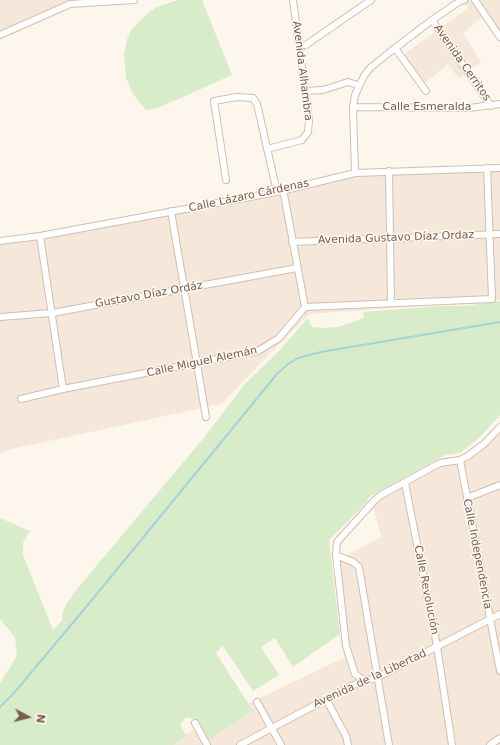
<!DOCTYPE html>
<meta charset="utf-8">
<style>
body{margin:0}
#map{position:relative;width:500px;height:745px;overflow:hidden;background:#fdf6ec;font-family:"DejaVu Sans",sans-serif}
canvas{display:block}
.north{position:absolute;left:8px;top:697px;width:40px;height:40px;-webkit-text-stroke:3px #fffaf3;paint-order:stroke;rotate:97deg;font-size:11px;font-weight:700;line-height:16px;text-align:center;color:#7a5c4d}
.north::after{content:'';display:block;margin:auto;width:14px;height:18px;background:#7a5c4d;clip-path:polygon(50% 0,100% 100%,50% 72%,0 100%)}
</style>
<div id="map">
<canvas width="500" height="745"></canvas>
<div class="north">N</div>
</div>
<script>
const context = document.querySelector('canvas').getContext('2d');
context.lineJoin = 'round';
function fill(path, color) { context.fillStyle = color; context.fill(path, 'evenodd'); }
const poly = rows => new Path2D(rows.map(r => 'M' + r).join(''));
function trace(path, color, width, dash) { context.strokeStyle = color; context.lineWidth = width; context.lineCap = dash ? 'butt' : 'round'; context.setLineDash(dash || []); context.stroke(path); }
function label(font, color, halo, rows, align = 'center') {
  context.font = font + ' "DejaVu Sans",sans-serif'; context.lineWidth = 3; context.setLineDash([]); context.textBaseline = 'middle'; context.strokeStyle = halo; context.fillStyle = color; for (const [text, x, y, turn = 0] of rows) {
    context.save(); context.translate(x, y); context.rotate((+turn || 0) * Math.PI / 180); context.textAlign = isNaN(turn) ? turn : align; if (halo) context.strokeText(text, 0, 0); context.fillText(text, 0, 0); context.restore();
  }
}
fill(poly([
 [0,0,83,0,0,38],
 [463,0,500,0,500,32,484,16,463,33,481,62,459,79,448,64,423,85,400,57,468,8],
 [500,171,500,300,309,314,221,404,12,449,0,454,0,245,276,197,357,175],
 [500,422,500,745,163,745,345,657,340,627,334,562,381,537,371,498,444,458,459,456,484,440]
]), '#f5e8da');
fill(poly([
 [178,0,202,0,232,75,158,108,146,110,133,94,126,78,124,55,127,39,132,29,149,12,157,7],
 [500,301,500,415,481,436,460,453,445,455,369,497,367,502,329,540,340,634,293,667,275,638,261,647,279,675,253,691,223,646,216,653,253,711,209,740,196,719,186,717,180,725,187,736,173,745,0,745,0,683,17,656,15,637,0,619,0,518,30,531,23,543,23,555,53,630,62,620,62,615,67,603,77,589,202,440,245,384,278,352,308,318,312,327,325,328,338,327,364,318,363,312,440,306,464,306]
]), '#d8ecc9');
trace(poly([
 [0,707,14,693,87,606,277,374,288,364,298,358,321,352,500,322]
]), '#a5d3da', 2);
const street = poly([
 [475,0,500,37],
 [432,20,491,106],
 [0,35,70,4,134,0],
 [395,48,426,91],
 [300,49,371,0],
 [305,91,323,90,348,82,358,85],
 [353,107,469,108,500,104],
 [267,149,302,140,308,132,309,120,293,0],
 [389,171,391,303],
 [355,173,353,107,355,95,364,76,370,68,390,52,432,20,460,1,464,0],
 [226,180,214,101,237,97,253,98,257,104,277,192],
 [283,189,305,307],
 [171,211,206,417],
 [40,236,63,389],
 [0,241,40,236,277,192,355,173,500,168],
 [292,242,500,234],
 [0,317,52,313,297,268],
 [21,399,63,389,258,351,279,338,305,307,492,299,487,168],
 [460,460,500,671],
 [405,483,437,646,452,745],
 [467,498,500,485],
 [336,555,353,562,359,567,389,745],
 [367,680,363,680,355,674,346,646,336,555,337,542,375,500,381,495,440,463,460,460,468,456,485,443,500,427],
 [326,699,346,736,348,745],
 [257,702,281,745],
 [195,723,207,745],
 [240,745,351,686,378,677,500,614],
 [490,745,500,738]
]);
trace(street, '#d1beb0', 8);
trace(street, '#fff', 6);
label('11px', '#7a5c4d', '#fffaf3', [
 ["Avenida Cerritos",462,63,55],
 ["Avenida Alhambra",302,71,83],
 ["Calle Esmeralda",427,107],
 ["Calle Lázaro Cárdenas",249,196,-12],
 ["Avenida Gustavo Díaz Ordaz",396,238,-2],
 ["Gustavo Díaz Ordáz",149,295,-10],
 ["Calle Miguel Alemán",202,362,-12],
 ["Calle Independencia",477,554,79],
 ["Calle Revolución",426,590,79],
 ["Avenida de la Libertad",370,679,-25]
]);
</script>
